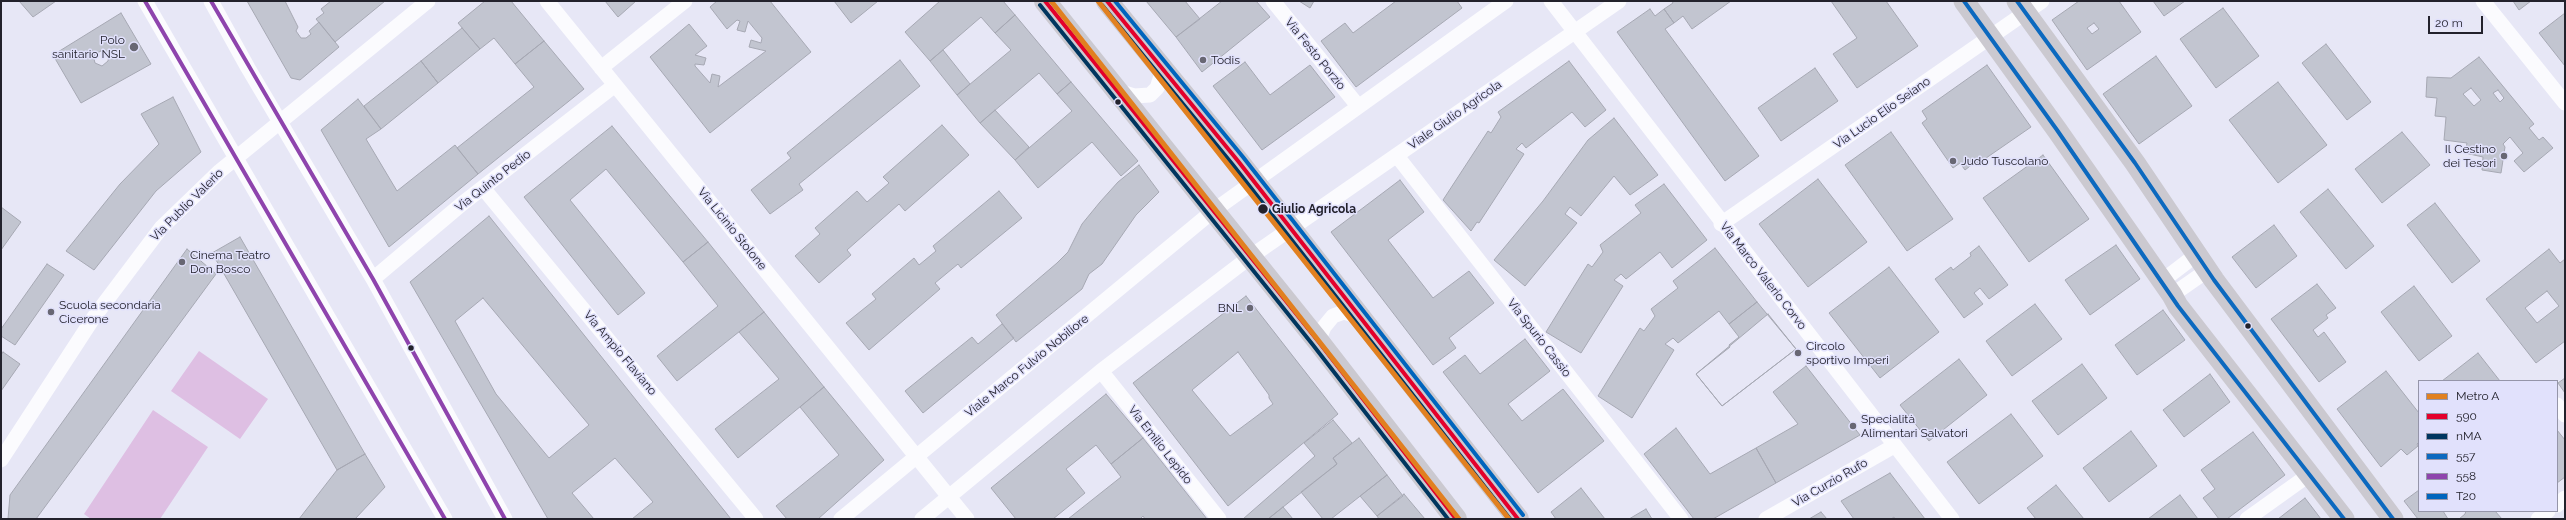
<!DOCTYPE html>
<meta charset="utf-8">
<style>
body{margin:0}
#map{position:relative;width:2566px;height:520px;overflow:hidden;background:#e7e7f6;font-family:Raleway,sans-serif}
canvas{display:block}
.frame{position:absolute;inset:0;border:2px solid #23222c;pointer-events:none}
.legend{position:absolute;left:2418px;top:380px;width:140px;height:132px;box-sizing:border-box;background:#e1e1fc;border:1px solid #9595a9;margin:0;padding:5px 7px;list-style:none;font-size:12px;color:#23222c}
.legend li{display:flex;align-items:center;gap:8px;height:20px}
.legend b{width:20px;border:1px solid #9595a9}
.scale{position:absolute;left:2428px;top:16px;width:55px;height:18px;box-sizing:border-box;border:2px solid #23222c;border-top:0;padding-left:5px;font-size:12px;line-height:14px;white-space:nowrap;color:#23222c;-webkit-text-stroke:3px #e1e1fc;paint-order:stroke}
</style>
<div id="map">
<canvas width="2566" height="520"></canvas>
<div class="frame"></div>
<ul class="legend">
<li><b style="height:5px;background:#e18020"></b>Metro A</li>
<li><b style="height:5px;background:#e4002b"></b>590</li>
<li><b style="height:5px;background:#00365f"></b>nMA</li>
<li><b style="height:5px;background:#0c69bf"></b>557</li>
<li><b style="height:5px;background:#8e44ad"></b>558</li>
<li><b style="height:5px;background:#0065bd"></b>T20</li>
</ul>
<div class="scale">20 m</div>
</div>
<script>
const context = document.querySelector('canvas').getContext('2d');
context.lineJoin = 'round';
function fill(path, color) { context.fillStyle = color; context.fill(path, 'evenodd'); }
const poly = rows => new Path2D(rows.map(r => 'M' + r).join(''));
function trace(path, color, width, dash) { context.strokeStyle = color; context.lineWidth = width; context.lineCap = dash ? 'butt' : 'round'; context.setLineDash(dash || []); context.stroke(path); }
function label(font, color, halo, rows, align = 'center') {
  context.font = font + ' Raleway,sans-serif'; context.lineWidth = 3; context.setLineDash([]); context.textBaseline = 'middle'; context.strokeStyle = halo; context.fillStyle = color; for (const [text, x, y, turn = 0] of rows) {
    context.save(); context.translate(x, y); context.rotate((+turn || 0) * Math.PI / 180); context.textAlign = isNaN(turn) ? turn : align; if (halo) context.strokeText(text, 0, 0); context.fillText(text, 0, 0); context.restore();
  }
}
fill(poly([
 [199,351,268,399,240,439,171,391],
 [153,410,208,447,160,519,91,519,84,514]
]), '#debfe3');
const building = poly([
 [19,1,56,1,33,17,19,1],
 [247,1,285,1,298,27,296,31,301,38,306,38,311,34,309,31,319,22,339,47,300,80,291,78,247,1],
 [331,1,385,1,335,42,316,19,324,13,321,9,331,1],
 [485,1,511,1,544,41,515,64,494,38,480,49,458,23,485,1],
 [605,1,636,1,618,17,605,1],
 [717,1,770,1,811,52,710,133,650,57,689,24,707,46,695,55,706,58,704,65,695,64,695,66,710,83,712,74,720,76,718,87,766,51,749,47,751,40,761,43,762,38,748,21,745,32,737,30,740,21,737,20,727,29,710,7,717,1],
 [834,1,878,1,851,23,834,1],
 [940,1,1003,1,1015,15,995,33,981,17,930,61,905,32,940,1],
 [1146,1,1185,1,1200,19,1176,37,1146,1],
 [1222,1,1256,1,1270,17,1202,72,1176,37,1222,1],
 [1299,1,1314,1,1310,8,1299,1],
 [1396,1,1457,1,1462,8,1356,87,1321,41,1345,23,1353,33,1396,1],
 [1672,1,1731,1,1692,29,1683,16,1674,23,1664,9,1673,3,1672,1],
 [1831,1,1886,1,1918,46,1857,88,1833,54,1857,38,1831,1],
 [2079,1,2119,1,2141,32,2087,70,2052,20,2079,1],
 [2094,23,2099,29,2092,34,2087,28,2094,23],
 [2153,1,2185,1,2164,16,2153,1],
 [2513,1,2531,1,2519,10,2513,1],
 [2223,8,2259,56,2216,88,2180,39,2223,8],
 [1650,9,1655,16,1664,9,1674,23,1665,29,1759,156,1725,181,1617,32,1650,9],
 [121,13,151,64,81,103,53,55,121,13],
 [101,51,109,56,108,61,102,66,95,63,94,59,95,54,101,51],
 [2565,13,2565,66,2539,33,2565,13],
 [1015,15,1071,82,1057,94,1039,73,980,123,957,95,1011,50,995,33,1015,15],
 [462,28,480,49,438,83,421,61,462,28],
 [544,41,584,89,478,174,457,148,534,87,515,64,544,41],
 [2326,44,2371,102,2347,120,2302,63,2326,44],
 [943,50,970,84,957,95,930,61,943,50],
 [2156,56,2192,106,2139,144,2103,94,2156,56],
 [2479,57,2534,124,2529,128,2539,140,2543,137,2553,148,2524,172,2514,161,2523,153,2510,137,2503,144,2505,147,2501,173,2482,170,2483,157,2465,153,2467,143,2444,140,2446,117,2435,116,2437,98,2426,97,2427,77,2451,78,2479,57],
 [2471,88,2481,100,2474,106,2463,94,2471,88],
 [2498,90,2504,98,2500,102,2493,93,2498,90],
 [900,60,920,86,799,184,803,190,770,214,751,190,791,158,787,153,900,60],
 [421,61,438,83,381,129,364,106,421,61],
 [1569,61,1606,110,1585,127,1572,112,1526,148,1522,143,1516,149,1524,154,1479,223,1477,222,1471,231,1443,200,1488,131,1491,133,1501,117,1498,112,1569,61],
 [1245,62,1270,95,1310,65,1335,97,1262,150,1213,86,1245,62],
 [1987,65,2031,127,1976,165,1974,163,1965,170,1960,163,1953,168,1922,123,1927,119,1922,111,1987,65],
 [1815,68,1838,101,1781,141,1758,108,1815,68],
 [1071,82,1138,161,1121,176,1092,142,1038,188,1015,160,1072,111,1057,94,1071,82],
 [2278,82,2327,145,2278,183,2229,120,2278,82],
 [173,97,201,152,156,191,94,270,66,251,120,184,159,144,141,114,173,97],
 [358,99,381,129,366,139,397,191,455,145,478,174,389,247,321,130,358,99],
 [995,110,1029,147,1015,160,980,123,995,110],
 [1614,118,1658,175,1630,195,1614,176,1581,216,1570,207,1565,214,1577,223,1525,286,1494,260,1543,201,1588,140,1614,118],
 [942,125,969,155,905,211,899,204,847,250,851,255,819,283,795,256,820,234,815,228,857,191,867,202,889,183,883,177,942,125],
 [612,126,708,242,683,262,606,169,570,200,645,293,618,315,524,197,612,126],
 [1891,132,1953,219,1907,251,1845,165,1891,132],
 [2402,132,2430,165,2382,203,2355,169,2402,132],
 [2043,155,2089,219,2029,262,1983,198,2043,155],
 [1139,165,1159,192,1136,215,1102,264,1089,274,1082,289,1016,342,996,315,1057,263,1068,252,1082,224,1100,202,1118,182,1139,165],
 [1818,179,1867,242,1808,287,1759,224,1818,179],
 [1400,180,1424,212,1388,240,1433,298,1469,271,1494,303,1449,338,1456,348,1433,365,1331,232,1400,180],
 [1664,184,1707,240,1672,268,1660,252,1626,279,1621,274,1614,280,1623,286,1581,353,1546,332,1588,264,1592,267,1603,252,1600,245,1641,213,1635,205,1664,184],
 [2328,189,2374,246,2346,269,2300,212,2328,189],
 [999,191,1022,218,961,268,958,264,935,283,940,289,869,350,846,323,876,299,872,294,914,258,919,265,936,251,933,246,999,191],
 [2435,203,2480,261,2452,283,2407,225,2435,203],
 [1,207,21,222,1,250,1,207],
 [489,216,731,519,632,519,653,502,615,458,572,493,594,519,548,519,410,282,489,216],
 [483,298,589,425,549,458,496,394,455,321,483,298],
 [2274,225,2297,256,2256,288,2232,257,2274,225],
 [240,237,365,454,337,470,212,253,240,237],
 [708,242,764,312,677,381,657,356,718,306,683,262,708,242],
 [2116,245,2140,279,2090,315,2065,280,2116,245],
 [1979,246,2008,285,1989,299,1980,288,1974,293,1983,304,1964,318,1935,279,1951,267,1953,270,1971,256,1970,253,1979,246],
 [1715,248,1757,302,1729,324,1719,311,1678,343,1673,338,1665,344,1674,350,1632,418,1598,396,1640,328,1644,331,1655,316,1651,309,1678,288,1673,281,1715,248],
 [187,249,216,274,36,519,8,519,10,495,187,249],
 [2549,249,2560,263,2565,259,2565,341,2536,363,2486,299,2549,249],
 [2547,291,2559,306,2537,323,2525,308,2547,291],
 [47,264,64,275,15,345,1,336,1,329,47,264],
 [1889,267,1939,332,1880,378,1829,313,1889,267],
 [2317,284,2336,308,2326,315,2328,318,2313,330,2318,337,2324,332,2346,362,2319,382,2271,319,2317,284],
 [2414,286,2452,336,2419,361,2381,312,2414,286],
 [1246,296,1338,414,1228,506,1133,383,1246,296],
 [1238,352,1269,395,1269,398,1273,404,1230,436,1192,390,1238,352],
 [1757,302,1796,349,1722,406,1696,374,1730,347,1729,345,1739,337,1729,324,1757,302],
 [2035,304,2062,339,2012,376,1986,341,2035,304],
 [2163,310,2185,340,2137,375,2115,345,2163,310],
 [764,312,824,387,738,458,715,429,779,379,739,332,764,312],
 [1768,314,1796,349,1722,406,1696,374,1768,314],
 [1002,324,1014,338,923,413,905,391,972,337,978,344,1002,324],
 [1525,339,1550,371,1508,404,1522,421,1563,389,1604,441,1538,493,1443,372,1465,355,1480,374,1525,339],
 [3,352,20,364,1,391,1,355,3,352],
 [2478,353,2500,381,2442,381,2478,353],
 [1959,359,1987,395,1929,441,1900,405,1959,359],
 [2082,364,2107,398,2058,435,2032,401,2082,364],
 [1806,366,1860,435,1776,483,1756,448,1798,424,1773,392,1806,366],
 [2386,371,2419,413,2419,442,2417,444,2418,446,2407,455,2401,449,2381,467,2337,409,2386,371],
 [2210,374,2230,402,2184,437,2163,410,2210,374],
 [2565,378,2565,393,2558,383,2565,378],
 [824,387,884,460,818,519,787,519,776,506,839,455,800,407,824,387],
 [1106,394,1143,438,1111,464,1096,445,1066,469,1085,493,1053,519,1016,519,991,488,1106,394],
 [2011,414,2043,456,1979,504,1947,462,2011,414],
 [1333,420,1352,443,1333,458,1337,464,1268,519,1243,519,1315,456,1304,443,1333,420],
 [1676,428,1710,474,1756,448,1776,483,1713,519,1694,519,1644,454,1676,428],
 [2557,430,2565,440,2565,477,2557,483,2557,430],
 [2131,431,2157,466,2109,502,2083,468,2131,431],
 [2253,432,2285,475,2227,519,2219,519,2203,498,2215,489,2201,470,2253,432],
 [1143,438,1207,519,1145,519,1143,516,1140,519,1068,519,1121,477,1111,464,1143,438],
 [1359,438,1387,475,1331,519,1323,519,1301,492,1337,464,1333,458,1359,438],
 [365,454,385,487,355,519,299,519,337,470,365,454],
 [1890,473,1925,519,1895,519,1894,517,1891,519,1854,519,1841,501,1890,473],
 [1387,475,1403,496,1377,516,1360,496,1387,475],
 [2056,485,2084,519,2036,519,2027,508,2056,485],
 [1581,488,1605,519,1556,519,1551,512,1581,488],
 [2419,490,2419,511,2443,511,2448,519,2418,519,2404,501,2419,490],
 [1404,494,1425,519,1379,519,1377,516,1404,494],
 [2180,495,2198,519,2148,519,2180,495],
 [2305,498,2321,519,2278,519,2305,498],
 [1283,507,1293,519,1268,519,1283,507],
 [1646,509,1652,519,1629,519,1646,509],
 [2466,511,2495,511,2502,519,2459,519,2465,514,2466,511],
 [1821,512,1827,519,1809,519,1821,512]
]);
fill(building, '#c2c5d0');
trace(building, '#a6a8b3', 1);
trace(poly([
 [145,1,445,519],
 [211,1,248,68,373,279,505,519],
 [547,1,967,519],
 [1273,1,1358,106],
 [1551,1,1952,519],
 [2483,1,2565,103],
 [601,68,685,1],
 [1118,91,1134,96,1150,95,1157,88,1163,70],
 [1397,156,1681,519],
 [483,188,756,519],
 [1721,224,2042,1],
 [373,279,463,203,615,85],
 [2162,281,2196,255],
 [2172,295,2208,270],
 [1318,341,1324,327,1333,316,1344,312,1357,316],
 [1101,371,1219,519],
 [2557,405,2565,415],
 [1,460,94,317,161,228,220,171,428,1],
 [2557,505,2565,498],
 [841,519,1213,211,1506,1],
 [922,519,1101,371,1250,257,1619,1],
 [1766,519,1894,446],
 [2247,519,2310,474],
 [2538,519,2548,511]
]), '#fbfbfe', 15);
trace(poly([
 [1964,1,2057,130,2172,295,2178,306,2344,519],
 [2017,1,2135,163,2214,280,2393,519]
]), '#cbc9d0', 21);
trace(poly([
 [1045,1,1318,341,1456,519],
 [1107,1,1238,161,1518,519]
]), '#cbc9d0', 22);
trace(poly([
 [1045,1,1318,341,1456,519],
 [1107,1,1238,161,1518,519]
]), '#e4002b', 4);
trace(poly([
 [1040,5,1313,345,1448,519],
 [1102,5,1233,165,1510,519]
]), '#00365f', 4);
trace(poly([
 [1964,1,2057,130,2178,306,2344,519],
 [2017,1,2135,163,2214,280,2393,519]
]), '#0c69bf', 4);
trace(poly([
 [145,1,445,519],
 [211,1,373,279,505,519]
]), '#8e44ad', 4);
trace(poly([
 [1115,1,1243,157,1523,515]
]), '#0065bd', 4);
trace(poly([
 [1051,1,1459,519],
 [1098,1,1509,519]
]), '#e18020', 5);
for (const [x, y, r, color] of [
 [134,47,5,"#686773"],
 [1203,60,4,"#686773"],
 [1118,102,3.5,"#23222c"],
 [2504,156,4,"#686773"],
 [1953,161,4,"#686773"],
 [1263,209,5.5,"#23222c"],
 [182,262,4,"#686773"],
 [1250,308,4,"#686773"],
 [51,312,4,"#686773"],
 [2248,326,3.5,"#23222c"],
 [411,348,3.5,"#23222c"],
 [1798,353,4,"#686773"],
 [1853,426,4,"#686773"]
]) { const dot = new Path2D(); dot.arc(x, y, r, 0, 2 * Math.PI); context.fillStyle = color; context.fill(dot); trace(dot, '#e1e1fc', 1.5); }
label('12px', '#23222c', '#e1e1fc', [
 ["Polo",125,40,"right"],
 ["sanitario NSL",125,54,"right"],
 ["Todis",1211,60],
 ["Il Cestino",2496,149,"right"],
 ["dei Tesori",2496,163,"right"],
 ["Judo Tuscolano",1961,161],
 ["Cinema Teatro",190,255],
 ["Don Bosco",190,269],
 ["Scuola secondaria",59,305],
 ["Cicerone",59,319],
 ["BNL",1242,308,"right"],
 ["Circolo",1806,346],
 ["sportivo Imperi",1806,360],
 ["Specialità",1861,419],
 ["Alimentari Salvatori",1861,433]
], 'left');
label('12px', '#23222c', '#e1e1fc', [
 ["Via Festo Porzio",1315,54,51],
 ["Via Lucio Elio Seiano",1882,113,-35],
 ["Viale Giulio Agricola",1455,115,-35],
 ["Via Quinto Pedio",493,181,-38],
 ["Via Publio Valerio",187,205,-45],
 ["Via Licinio Stolone",732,229,51],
 ["Via Marco Valerio Corvo",1763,276,52],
 ["Via Spurio Cassio",1539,338,52],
 ["Via Ampio Flaviano",620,353,50],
 ["Viale Marco Fulvio Nobiliore",1027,366,-39],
 ["Via Emilio Lepido",1160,445,52],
 ["Via Curzio Rufo",1830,483,-30]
]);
label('bold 12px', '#23222c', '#e1e1fc', [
 ["Giulio Agricola",1272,209]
], 'left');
</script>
